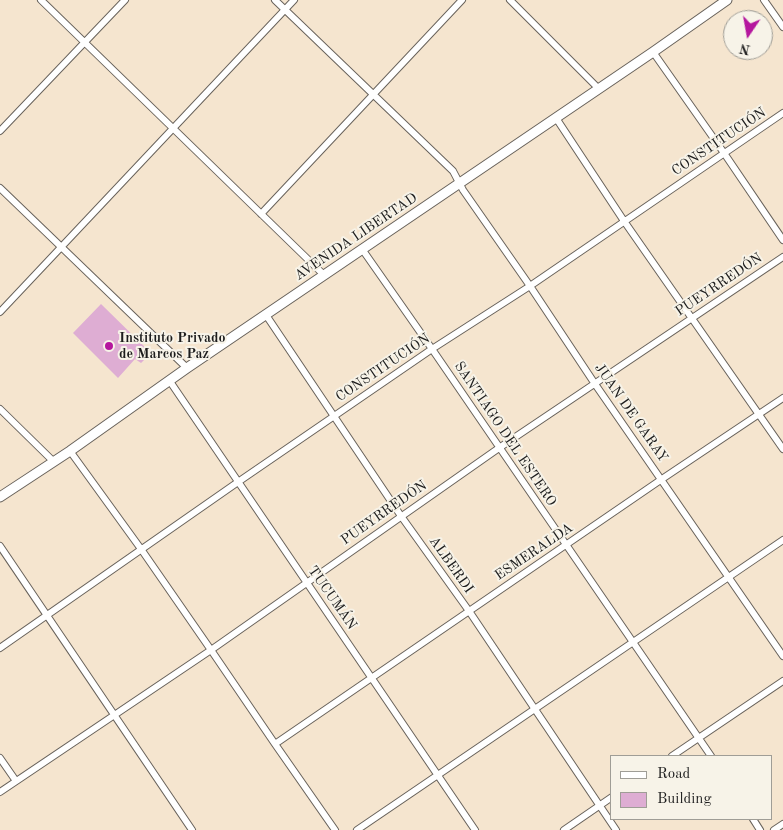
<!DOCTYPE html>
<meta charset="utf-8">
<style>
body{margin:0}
#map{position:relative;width:783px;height:830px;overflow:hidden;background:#f5e5cf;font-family:"Old Standard TT",serif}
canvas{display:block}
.legend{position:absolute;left:610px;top:755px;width:162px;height:65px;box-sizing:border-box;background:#f7f3e8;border:1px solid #9f9d96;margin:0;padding:6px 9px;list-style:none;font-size:15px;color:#1c1c1c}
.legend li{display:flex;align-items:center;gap:10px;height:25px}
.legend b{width:25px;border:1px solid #9f9d96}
.north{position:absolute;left:723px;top:10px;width:50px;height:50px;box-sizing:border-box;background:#f7f3e8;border:1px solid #9f9d96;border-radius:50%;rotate:192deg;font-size:14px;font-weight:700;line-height:20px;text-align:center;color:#1c1c1c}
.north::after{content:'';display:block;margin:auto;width:18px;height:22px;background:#b5179e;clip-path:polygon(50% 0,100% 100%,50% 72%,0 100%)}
</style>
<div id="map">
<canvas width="783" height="830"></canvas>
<ul class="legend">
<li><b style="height:6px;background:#fff"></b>Road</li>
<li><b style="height:14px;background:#deadd3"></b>Building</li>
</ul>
<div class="north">N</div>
</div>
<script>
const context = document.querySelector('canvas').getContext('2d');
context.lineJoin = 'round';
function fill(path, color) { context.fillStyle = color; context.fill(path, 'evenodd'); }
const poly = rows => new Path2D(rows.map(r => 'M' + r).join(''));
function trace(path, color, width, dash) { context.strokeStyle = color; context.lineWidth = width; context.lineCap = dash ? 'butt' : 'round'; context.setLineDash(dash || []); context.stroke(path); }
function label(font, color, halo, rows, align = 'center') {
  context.font = font + ' "Old Standard TT",serif'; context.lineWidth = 4; context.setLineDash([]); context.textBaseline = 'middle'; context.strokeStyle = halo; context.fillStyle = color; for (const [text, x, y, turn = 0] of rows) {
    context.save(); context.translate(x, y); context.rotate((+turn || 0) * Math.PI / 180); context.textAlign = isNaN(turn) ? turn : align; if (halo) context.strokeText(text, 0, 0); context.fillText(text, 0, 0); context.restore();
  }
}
fill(poly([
 [101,304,151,353,141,363,135,359,118,378,73,333]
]), '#deadd3');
const street = poly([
 [41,0,324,275],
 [275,0,453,171,463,190,530,286,595,384,783,656],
 [510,0,598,88],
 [764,0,783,27],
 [653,52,724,153,783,240],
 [556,118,624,221,783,449],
 [0,131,125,0],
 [0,188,187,368],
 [261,214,462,0],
 [362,249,432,349,711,756],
 [0,312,294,0],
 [266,315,401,516,469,611,616,830],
 [169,380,475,830],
 [0,409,53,461],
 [70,451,141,549,211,650,275,744,335,830],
 [0,546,192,830],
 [0,648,238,482,432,349,530,286,783,113],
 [275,744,662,479,783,398],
 [672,756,783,681],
 [0,758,16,781],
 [0,792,211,650,499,448,783,257],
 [753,819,760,830],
 [357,830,783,540],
 [564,830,612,797],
 [774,830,783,824]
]);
const secondary = poly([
 [0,497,70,451,187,368,653,52,727,0]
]);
trace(street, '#68625b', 8);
trace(secondary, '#68625b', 11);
trace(street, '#fff', 6);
trace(secondary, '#fff', 9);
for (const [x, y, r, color] of [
 [109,346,5,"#b5179e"]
]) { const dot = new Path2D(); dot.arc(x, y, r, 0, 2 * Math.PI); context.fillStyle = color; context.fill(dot); trace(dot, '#f7f3e8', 2); }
label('14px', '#1c1c1c', '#f7f3e8', [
 ["CONSTITUCIÓN",719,142,-34],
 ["AVENIDA LIBERTAD",356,237,-34],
 ["PUEYRREDÓN",719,285,-34],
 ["CONSTITUCIÓN",383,368,-34],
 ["JUAN DE GARAY",631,413,55],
 ["SANTIAGO DEL ESTERO",505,434,56],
 ["PUEYRREDÓN",384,513,-35],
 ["ESMERALDA",534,552,-34],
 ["ALBERDI",451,565,55],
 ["TUCUMÁN",332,598,55]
]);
label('bold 14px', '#1c1c1c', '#f7f3e8', [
 ["Instituto Privado",119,338],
 ["de Marcos Paz",119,354]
], 'left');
</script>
